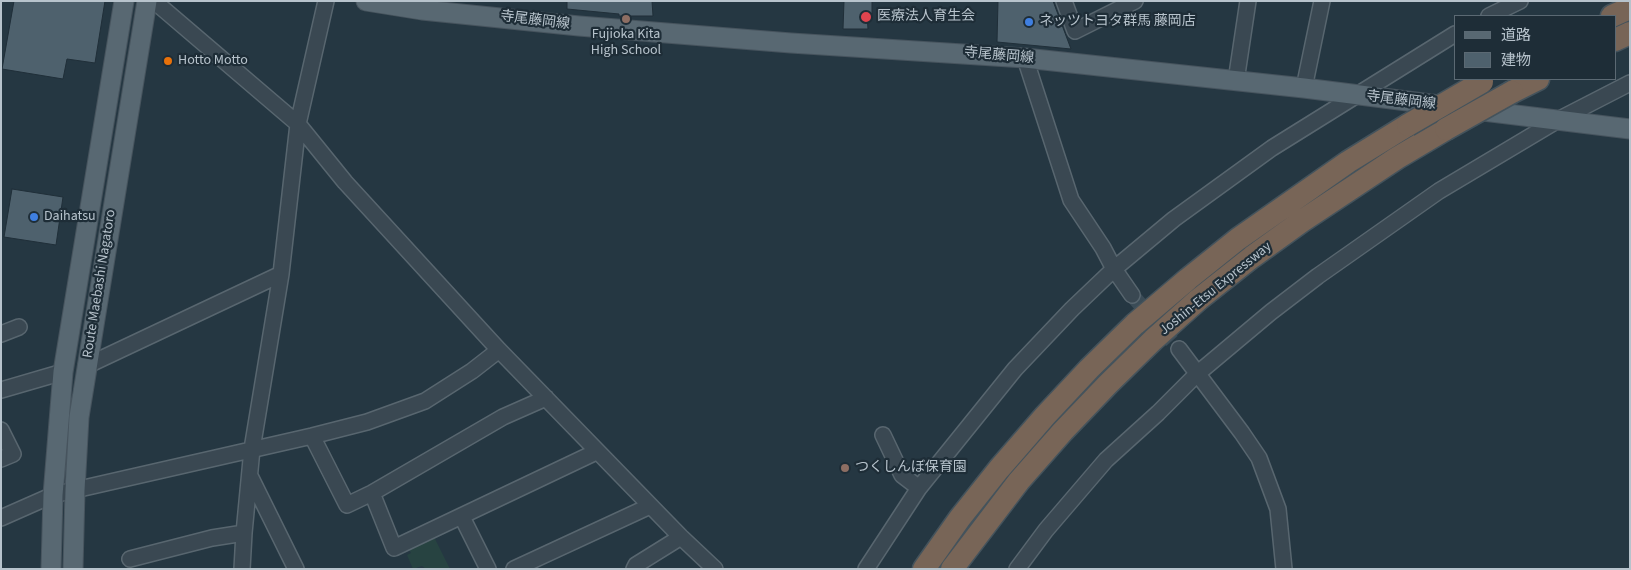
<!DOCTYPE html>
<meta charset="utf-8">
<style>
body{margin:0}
#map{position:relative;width:1631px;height:570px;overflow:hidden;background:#253742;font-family:"Source Sans 3","Noto Sans JP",sans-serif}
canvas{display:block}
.frame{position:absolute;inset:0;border:2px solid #b7c3cc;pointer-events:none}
.legend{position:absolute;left:1454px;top:15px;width:162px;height:65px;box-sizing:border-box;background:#1e2d37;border:1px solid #5b6973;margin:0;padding:6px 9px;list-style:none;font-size:15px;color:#b7c3cc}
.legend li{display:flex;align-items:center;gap:10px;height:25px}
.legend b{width:25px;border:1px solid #5b6973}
</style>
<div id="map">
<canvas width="1631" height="570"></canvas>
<div class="frame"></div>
<ul class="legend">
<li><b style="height:6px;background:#586872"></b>道路</li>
<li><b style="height:14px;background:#4e616d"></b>建物</li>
</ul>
</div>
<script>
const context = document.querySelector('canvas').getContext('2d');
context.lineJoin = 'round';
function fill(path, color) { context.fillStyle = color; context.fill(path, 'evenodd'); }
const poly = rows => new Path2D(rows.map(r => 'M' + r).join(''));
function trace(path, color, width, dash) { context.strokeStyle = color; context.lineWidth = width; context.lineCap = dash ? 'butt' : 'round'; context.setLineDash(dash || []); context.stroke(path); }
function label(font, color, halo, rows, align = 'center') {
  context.font = font + ' "Source Sans 3","Noto Sans JP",sans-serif'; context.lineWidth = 4.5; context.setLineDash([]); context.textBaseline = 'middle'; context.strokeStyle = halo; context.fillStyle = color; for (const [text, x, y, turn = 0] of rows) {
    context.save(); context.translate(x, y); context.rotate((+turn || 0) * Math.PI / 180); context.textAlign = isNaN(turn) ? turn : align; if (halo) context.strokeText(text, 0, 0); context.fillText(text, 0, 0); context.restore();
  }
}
fill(poly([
 [433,535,450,569,426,569,422,566,413,569,407,555,411,553,408,547]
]), '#274341');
const building = poly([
 [14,1,105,1,95,63,67,59,63,79,2,69,14,1],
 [567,1,652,1,653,16,619,16,619,14,567,9,567,1],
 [844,1,872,1,872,14,867,15,868,29,843,29,844,1],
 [998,1,1053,1,1071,49,997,42,998,1],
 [12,189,63,197,56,245,4,237,12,189]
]);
fill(building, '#4e616d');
trace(building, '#202f39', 1);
trace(poly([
 [1132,295,1179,349]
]), '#3b4c57', 15, [15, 8]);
const minor = poly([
 [154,1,298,124,345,182,499,350,681,537,715,569],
 [1064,1,1075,31,1135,1],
 [1489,16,1520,1],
 [1025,58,1071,200,1103,248,1114,269,1132,295],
 [1236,81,1248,1],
 [1304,88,1322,1],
 [1,334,19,327],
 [1179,349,1242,433,1259,458,1278,509,1284,569],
 [86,366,281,274],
 [1,390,63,372],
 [1,430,13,454,1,459],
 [883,435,902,475,919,488],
 [312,436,347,505,372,493,503,417,546,398],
 [250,476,296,569],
 [372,493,394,548,596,452],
 [462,517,488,569],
 [1,518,53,495,312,436,367,422,425,401,472,371,499,350],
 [130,559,212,538,244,533],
 [242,569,244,533,252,449,281,274,298,124,326,1],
 [514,569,650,506],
 [634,569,636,565,681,537],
 [866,569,919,488,1015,369,1072,309,1114,269,1174,219,1272,148,1455,34],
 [1017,569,1046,530,1106,460,1158,413,1197,374,1271,312,1318,276,1439,191,1558,120,1630,83]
]);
const major = poly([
 [366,1,422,10,579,26,791,43,1025,58,1304,88,1447,106],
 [1475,110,1630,129],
 [51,569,53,495,63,372,124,1],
 [73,569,75,490,79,417,147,1]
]);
const highway = poly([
 [1612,16,1630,8],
 [1615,40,1630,33],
 [1512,92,1538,79],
 [924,569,960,518,999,469,1045,416,1089,369,1135,324,1188,279,1238,239,1348,162,1408,125],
 [952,569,1019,481,1063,431,1108,384,1153,340,1199,299,1252,257,1302,221,1397,158,1446,129]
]);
trace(minor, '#58666f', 18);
trace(major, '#47545e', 21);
trace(highway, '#44535c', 25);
trace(minor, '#3a4852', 15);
trace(major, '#586872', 19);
trace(highway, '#786557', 22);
const highwayBridge = poly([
 [1408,125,1482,82],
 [1446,129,1512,92]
]);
trace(highwayBridge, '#44535c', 25, []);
trace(highwayBridge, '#786557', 22);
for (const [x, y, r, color] of [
 [866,17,6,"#e0444e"],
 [626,19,5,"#8d6e63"],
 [1029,22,5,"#3f7fe0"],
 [168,61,5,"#e8710a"],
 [34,217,5,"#3f7fe0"],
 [845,468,5,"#8d6e63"]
]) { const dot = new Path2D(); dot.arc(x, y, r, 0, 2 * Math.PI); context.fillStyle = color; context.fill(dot); trace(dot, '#1e2d37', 2); }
label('14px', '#b7c3cc', '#1e2d37', [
 ["医療法人育生会",877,17],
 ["ネッツトヨタ群馬 藤岡店",1039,22],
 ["Fujioka Kita",626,35,"center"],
 ["High School",626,51,"center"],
 ["Hotto Motto",178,61],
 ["Daihatsu",44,217],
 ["つくしんぼ保育園",855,468]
], 'left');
label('14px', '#b7c3cc', '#1e2d37', [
 ["寺尾藤岡線",535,21,7],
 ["寺尾藤岡線",999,56,5],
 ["寺尾藤岡線",1401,101,7],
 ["Route Maebashi Nagatoro",100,284,-81],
 ["Joshin-Etsu Expressway",1216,289,-39]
]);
</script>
